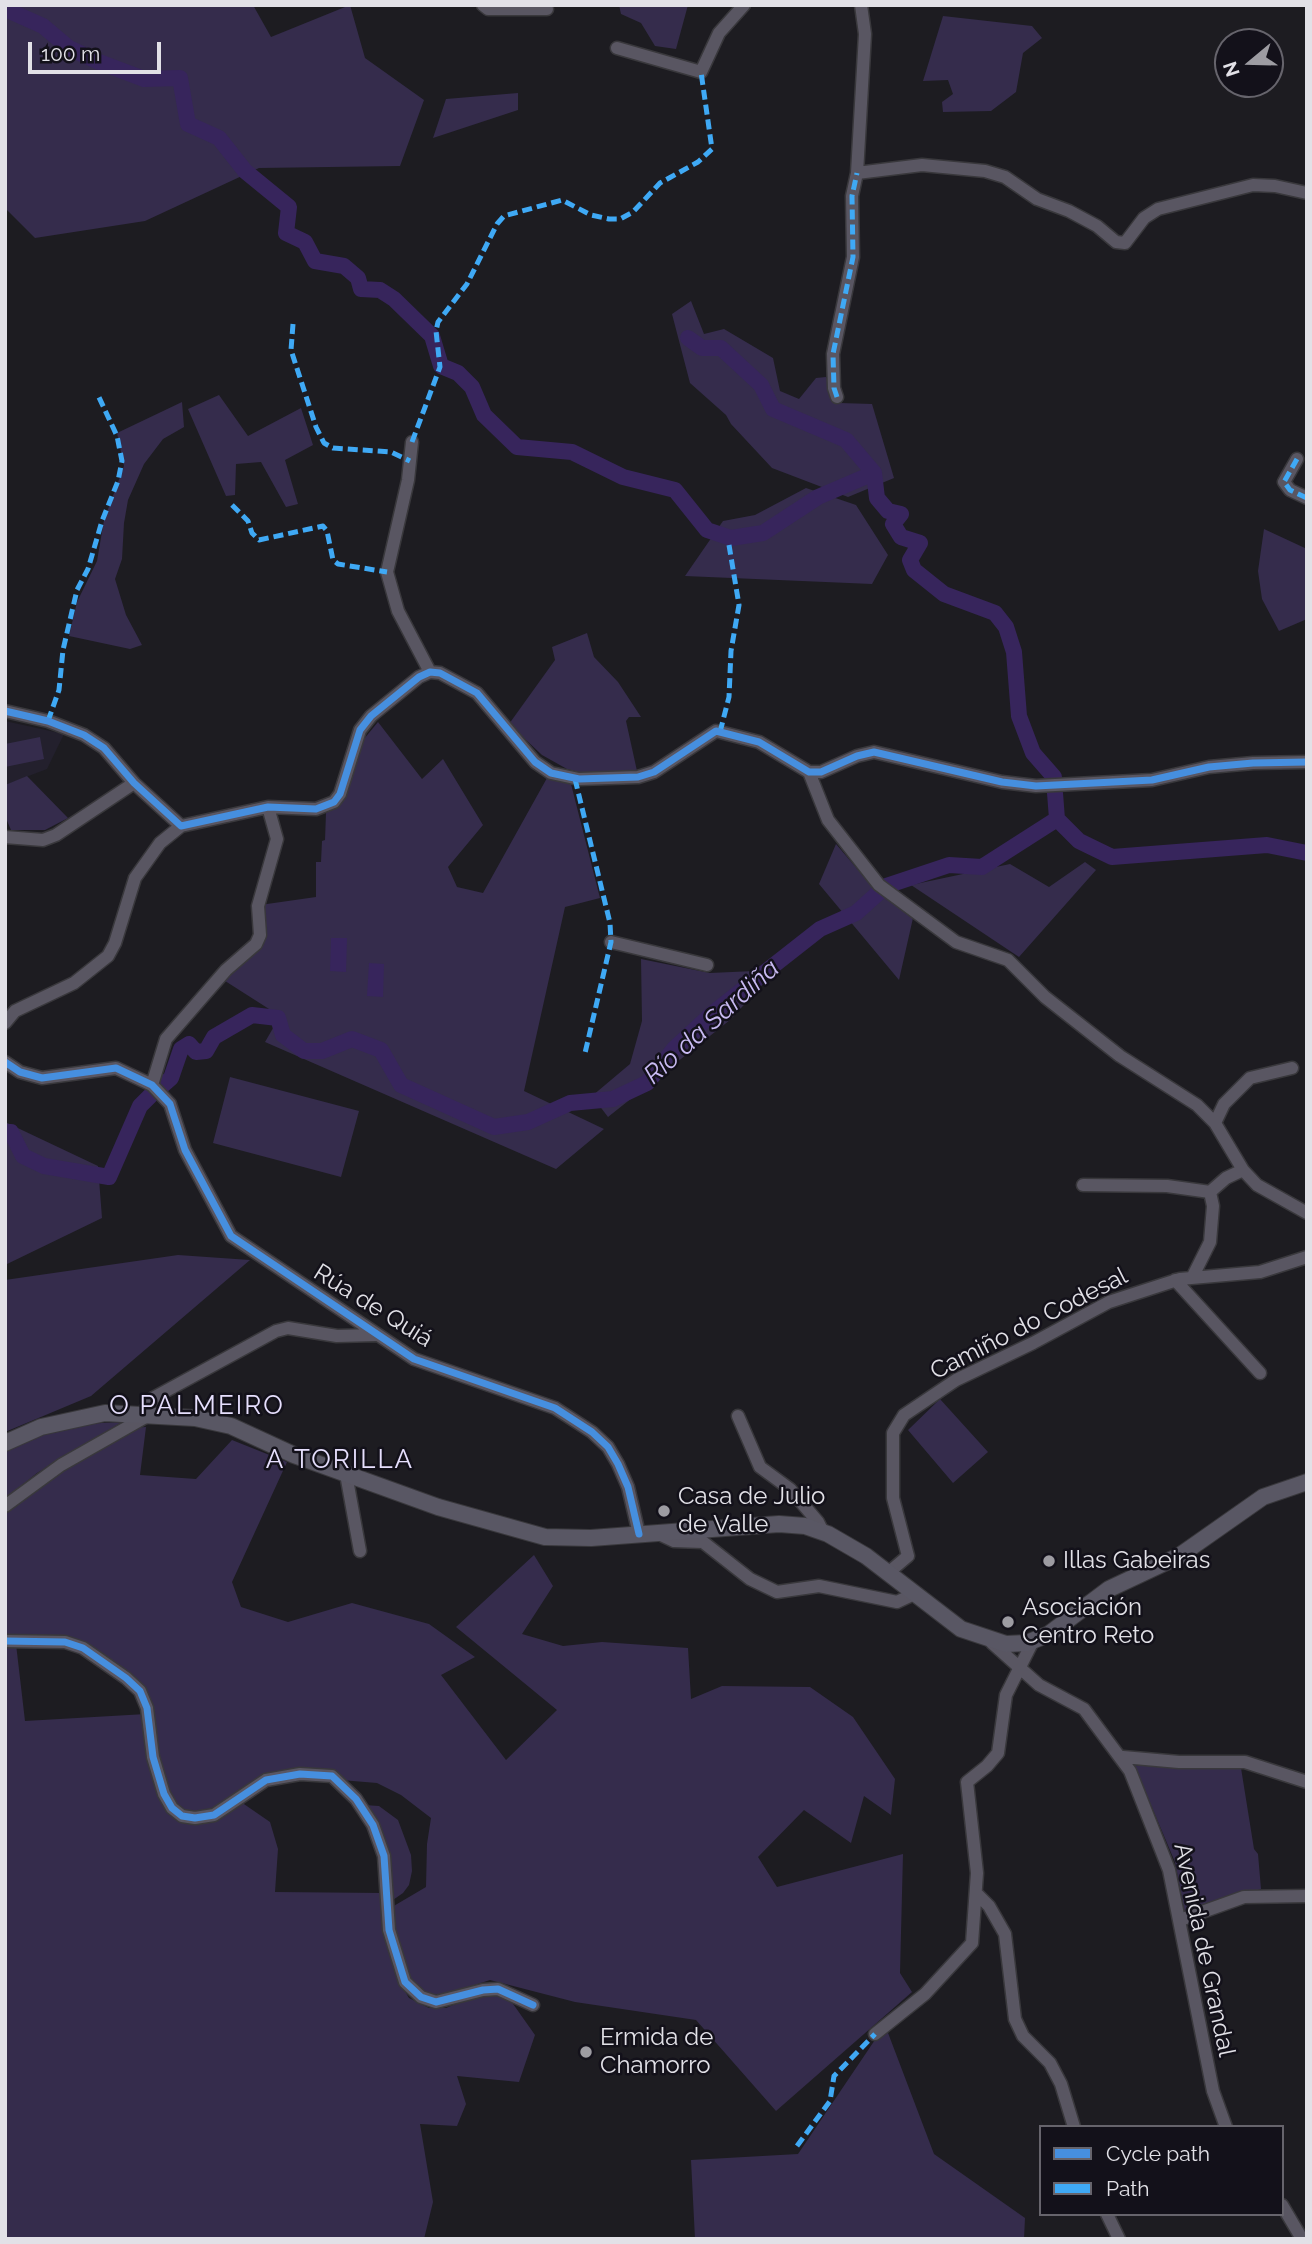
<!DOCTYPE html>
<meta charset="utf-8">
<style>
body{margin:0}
#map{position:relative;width:1312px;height:2244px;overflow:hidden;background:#1d1c21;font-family:Raleway,sans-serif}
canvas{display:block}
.frame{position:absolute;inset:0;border:7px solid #e2e1e7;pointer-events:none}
.legend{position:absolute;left:1039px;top:2125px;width:245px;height:91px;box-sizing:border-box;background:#13111a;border:2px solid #66646c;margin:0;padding:9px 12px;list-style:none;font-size:21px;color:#e2e1e7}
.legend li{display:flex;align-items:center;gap:14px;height:35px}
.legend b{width:35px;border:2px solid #66646c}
.north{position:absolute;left:1214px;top:28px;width:70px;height:70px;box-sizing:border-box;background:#13111a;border:2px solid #66646c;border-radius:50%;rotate:251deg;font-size:19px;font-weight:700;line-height:28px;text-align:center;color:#e2e1e7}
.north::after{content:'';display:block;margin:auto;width:24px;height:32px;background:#9d9ca2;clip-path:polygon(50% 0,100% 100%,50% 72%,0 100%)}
.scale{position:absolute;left:28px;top:42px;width:133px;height:32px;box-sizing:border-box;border:4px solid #e2e1e7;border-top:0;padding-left:9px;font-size:21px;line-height:24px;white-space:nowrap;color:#e2e1e7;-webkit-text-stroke:5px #13111a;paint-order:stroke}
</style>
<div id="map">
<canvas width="1312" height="2244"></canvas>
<div class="frame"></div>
<ul class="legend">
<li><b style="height:9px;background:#468fdf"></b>Cycle path</li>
<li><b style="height:9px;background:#3fa9f5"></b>Path</li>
</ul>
<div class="north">N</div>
<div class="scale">100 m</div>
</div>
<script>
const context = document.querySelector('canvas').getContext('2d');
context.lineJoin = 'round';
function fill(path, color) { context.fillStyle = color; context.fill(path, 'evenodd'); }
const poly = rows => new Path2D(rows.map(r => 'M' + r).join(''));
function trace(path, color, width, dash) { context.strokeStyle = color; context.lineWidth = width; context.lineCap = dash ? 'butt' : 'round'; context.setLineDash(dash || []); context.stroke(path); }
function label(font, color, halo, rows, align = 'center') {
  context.font = font + ' Raleway,sans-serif'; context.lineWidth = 5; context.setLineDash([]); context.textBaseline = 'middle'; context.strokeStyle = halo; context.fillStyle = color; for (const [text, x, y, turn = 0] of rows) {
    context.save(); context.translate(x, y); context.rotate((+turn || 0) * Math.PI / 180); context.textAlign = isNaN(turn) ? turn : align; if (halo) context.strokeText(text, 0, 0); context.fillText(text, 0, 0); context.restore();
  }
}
fill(poly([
 [5,721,64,734,47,769,5,785]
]), '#23202d');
fill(poly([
 [5,5,253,5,271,37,350,5,365,58,424,100,400,166,259,168,145,221,35,238,5,208],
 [619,5,688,5,676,49,655,46,641,23,621,14],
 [943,16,1032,26,1042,38,1023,53,1016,92,991,111,943,112,942,102,953,94,948,80,923,81],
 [518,93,518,110,433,138,446,99],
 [691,301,704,334,724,329,773,358,780,391,799,399,816,378,826,377,840,403,872,404,894,478,848,497,772,468,731,424,726,415,690,383,672,314],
 [219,395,248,436,301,408,313,445,285,460,298,504,286,507,261,462,236,464,235,495,226,496,188,409],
 [182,402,184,427,163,439,144,464,128,500,124,523,122,559,115,579,126,615,142,645,130,649,69,636,77,602,97,561,104,520,124,466,117,433],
 [806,488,856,505,888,555,872,584,685,576,723,521,755,515],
 [1264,529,1307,549,1307,619,1279,631,1262,599,1258,571],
 [587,633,594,657,618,682,641,717,629,717,626,721,637,771,583,773,567,769,542,755,509,724,555,660,552,647],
 [378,722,422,779,443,759,483,825,448,867,457,887,483,893,547,778,571,784,600,898,565,907,524,1091,604,1129,556,1169,265,1042,280,1016,222,979,256,950,260,905,316,897,316,862,321,862,322,841,325,840,326,813,345,798,359,745],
 [40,737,44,759,5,767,5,744],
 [27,776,68,818,45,830,11,830,5,816,5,785],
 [836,844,870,884,913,918,899,980,819,884],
 [1085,862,1096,870,1019,957,911,885,1010,864,1049,887],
 [641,959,710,973,776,970,730,1020,608,1117,592,1096,630,1064,642,1021],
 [230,1077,359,1111,341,1177,213,1143],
 [5,1122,98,1166,102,1218,5,1265],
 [178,1255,250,1260,91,1396,5,1432,5,1280],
 [940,1399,988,1452,953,1483,908,1430],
 [122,1422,37,1473,5,1499,5,1450,36,1435,80,1424],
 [146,1427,140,1475,196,1479,232,1440,287,1462,232,1582,241,1607,288,1622,352,1603,429,1624,475,1657,441,1675,506,1760,557,1710,456,1627,534,1555,553,1586,522,1634,563,1646,602,1642,688,1648,691,1699,722,1686,810,1687,853,1717,895,1779,891,1815,864,1796,851,1843,804,1810,758,1857,777,1887,903,1854,900,1973,912,1992,776,2111,696,2020,575,2002,490,1980,447,1994,426,1994,406,1975,395,1940,392,1907,426,1887,427,1844,431,1818,401,1795,377,1783,268,1774,214,1808,201,1813,188,1814,177,1808,160,1776,153,1711,83,1645,5,1638,5,1511,44,1481,130,1428],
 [16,1644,25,1721,146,1714,151,1758,185,1820,241,1802,270,1822,278,1849,275,1892,382,1893,382,1927,400,1983,409,1998,429,2008,446,2008,472,1997,497,1995,511,2001,535,2035,519,2082,457,2076,466,2104,457,2126,420,2124,433,2202,424,2239,5,2239,5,1645],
 [1134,1765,1241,1768,1254,1849,1258,1854,1261,1889,1185,1914,1175,1862],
 [364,1805,379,1806,398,1820,411,1855,412,1871,409,1885,403,1893,390,1902],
 [885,2025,934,2154,1025,2218,1024,2239,695,2239,691,2160,798,2154]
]), '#352c4c');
fill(poly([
 [331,938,347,938,346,972,330,971],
 [369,963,384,964,383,997,367,996]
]), '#37255c');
trace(poly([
 [5,9,43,26,69,48,99,62,144,79,180,78,188,124,219,138,245,171,289,207,286,233,305,242,315,261,344,266,358,278,361,289,380,290,394,299,432,336,441,366,458,373,472,387,484,415,517,447,572,452,623,477,675,490,707,530,731,538,763,533,818,497,874,473],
 [688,338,702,348,721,348,761,385,773,409,846,440,874,473,877,498,888,511,901,514,893,524,901,537,920,543,910,560,914,570,944,594,995,613,1006,627,1014,652,1019,716,1033,753,1054,777],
 [1055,793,1057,819],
 [163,1085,171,1078,181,1049,189,1044,196,1052,206,1051,214,1037,252,1015,278,1018,283,1035,304,1051,322,1051,352,1039,381,1050,401,1085,494,1127,528,1122,570,1103,613,1099,647,1083,674,1049,713,1013,820,929,856,913,886,886,949,865,982,867,1057,819,1079,841,1112,857,1267,845,1307,853],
 [5,1132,11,1132,23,1156,44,1166,109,1177,140,1106,151,1095]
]), '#37255c', 16);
const minor = poly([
 [483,5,488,9,547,9],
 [617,48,701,72,719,33,744,5],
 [857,173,922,165,985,171,1005,177,1037,199,1069,211,1097,226,1116,242,1125,243,1144,218,1158,209,1253,185,1275,186,1307,193],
 [837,397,834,388,833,354,853,257,852,196,857,173,865,34,861,5],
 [412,442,408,480,387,572,398,611,430,672],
 [1297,459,1284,482,1290,490,1307,498],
 [5,711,48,721,84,735,104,748,134,783,181,826,268,807,316,809,334,802,340,794,360,730,371,716,419,677,430,672,440,673,477,693,535,762,551,773,579,779,638,777,654,772,716,731,759,742,809,772,821,772,857,756,874,752,1002,782,1036,786,1152,780,1209,767,1253,763,1307,762],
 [809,772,828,820,879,885,956,942,1008,960,1045,997,1120,1056,1197,1105,1215,1123,1243,1170,1257,1185,1307,1213],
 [5,837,43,840,56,835,134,783],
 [611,942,707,965],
 [5,1023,15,1011,74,983,108,956,115,943,135,878,160,843,181,826],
 [5,1062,20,1072,42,1078,116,1068,152,1085,170,1104,185,1150,231,1236,414,1359,555,1408,592,1432,608,1447,618,1464,628,1487,639,1534],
 [152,1085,166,1039,226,970,256,944,260,935,258,906,277,839,268,807],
 [1215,1123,1224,1104,1250,1078,1292,1068],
 [1083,1185,1167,1186,1210,1192,1226,1178,1243,1170],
 [1192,1278,1210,1242,1213,1206,1210,1192],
 [1175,1280,1260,1373],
 [142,1414,153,1398,276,1331,288,1328,337,1336,376,1335],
 [738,1416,760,1467,790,1489,818,1522,823,1532],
 [346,1474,360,1551],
 [5,1506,61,1465,149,1415],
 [657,1533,674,1541,703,1542,750,1579,777,1592,819,1586,897,1602,914,1594],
 [888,1573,908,1556,893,1498,893,1433,904,1415,956,1380,1033,1343,1109,1302,1180,1279,1260,1272,1307,1257],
 [5,1641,65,1642,83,1648,126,1678,140,1691,147,1708,153,1757,164,1794,172,1808,182,1816,195,1818,214,1815,266,1780,300,1774,332,1776,356,1799,373,1825,384,1856,389,1930,405,1982,421,1997,436,2002,483,1990,498,1989,533,2005],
 [992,1643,1039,1685,1084,1709,1130,1771,1169,1870,1213,2091,1226,2127],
 [1123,1757,1179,1762,1245,1762,1307,1782],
 [976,1893,989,1906,1005,1934,1015,2019,1023,2036,1050,2063,1061,2084,1074,2127],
 [1180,1920,1244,1897,1307,1896],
 [875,2034,925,1994,972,1943,977,1873,967,1782,987,1766,998,1753,1006,1695,1033,1641],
 [1282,2205,1302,2239],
 [1107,2214,1119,2239]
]);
const major = poly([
 [5,1443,41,1427,105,1413,195,1418,231,1426,294,1455,438,1507,545,1537,591,1538,779,1524,805,1526,828,1534,866,1556,961,1629,1006,1644,1027,1643,1049,1634,1109,1589,1179,1556,1263,1497,1307,1482]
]);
trace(minor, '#39383c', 15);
trace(major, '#39383c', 18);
trace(minor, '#595662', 12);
trace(major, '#595764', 16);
trace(poly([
 [293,324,291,350,316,427,324,443,333,448,391,452,410,461],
 [837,397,834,388,833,354,853,257,852,196,857,173],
 [412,442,440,367,436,331,438,322,467,284,497,224,504,216,562,200,591,215,609,219,620,219,633,212,660,183,698,162,712,149,701,72],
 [1297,459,1284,482,1290,490,1307,498],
 [232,505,248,521,252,533,259,540,323,526,327,531,333,560,338,564,387,572],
 [48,721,59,690,63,650,77,590,88,569,102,521,118,481,122,461,117,436,97,393],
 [720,732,729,697,731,651,739,605,729,545],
 [575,779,610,923,611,942,585,1053],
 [797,2146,830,2101,834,2076,875,2034]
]), '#3fa9f5', 5, [10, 5]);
trace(poly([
 [5,711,48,721,84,735,104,748,134,783,181,826,268,807,316,809,334,802,340,794,360,730,371,716,419,677,430,672,440,673,477,693,535,762,551,773,579,779,638,777,654,772,716,731,759,742,809,772,821,772,857,756,874,752,1002,782,1036,786,1152,780,1209,767,1253,763,1307,762],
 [5,1062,20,1072,42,1078,116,1068,152,1085,170,1104,185,1150,231,1236,414,1359,555,1408,592,1432,608,1447,618,1464,628,1487,639,1534],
 [5,1641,65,1642,83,1648,126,1678,140,1691,147,1708,153,1757,164,1794,172,1808,182,1816,195,1818,214,1815,266,1780,300,1774,332,1776,356,1799,373,1825,384,1856,389,1930,405,1982,421,1997,436,2002,483,1990,498,1989,533,2005]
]), '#468fdf', 7);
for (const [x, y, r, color] of [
 [664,1511,7,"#9d9ca2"],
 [1049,1561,7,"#9d9ca2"],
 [1008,1622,7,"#9d9ca2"],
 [586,2052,7,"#9d9ca2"]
]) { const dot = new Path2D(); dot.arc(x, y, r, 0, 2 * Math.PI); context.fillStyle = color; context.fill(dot); trace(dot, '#13111a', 2.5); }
label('24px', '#e2e1e7', '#13111a', [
 ["Rúa de Quiá",373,1306,32],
 ["Camiño do Codesal",1029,1324,-27],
 ["Avenida de Grandal",1204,1950,78]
]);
label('24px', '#e2e1e7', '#13111a', [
 ["Casa de Julio",678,1497],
 ["de Valle",678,1525],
 ["Illas Gabeiras",1063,1561],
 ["Asociación",1022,1608],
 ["Centro Reto",1022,1636],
 ["Ermida de",600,2038],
 ["Chamorro",600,2066]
], 'left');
label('italic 26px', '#c9bbf3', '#13111a', [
 ["Río da Sardiña",712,1022,-42]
]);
context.letterSpacing = '2px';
label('26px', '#e6dffd', '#13111a', [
 ["O PALMEIRO",197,1406],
 ["A TORILLA",340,1460]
]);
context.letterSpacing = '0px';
</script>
